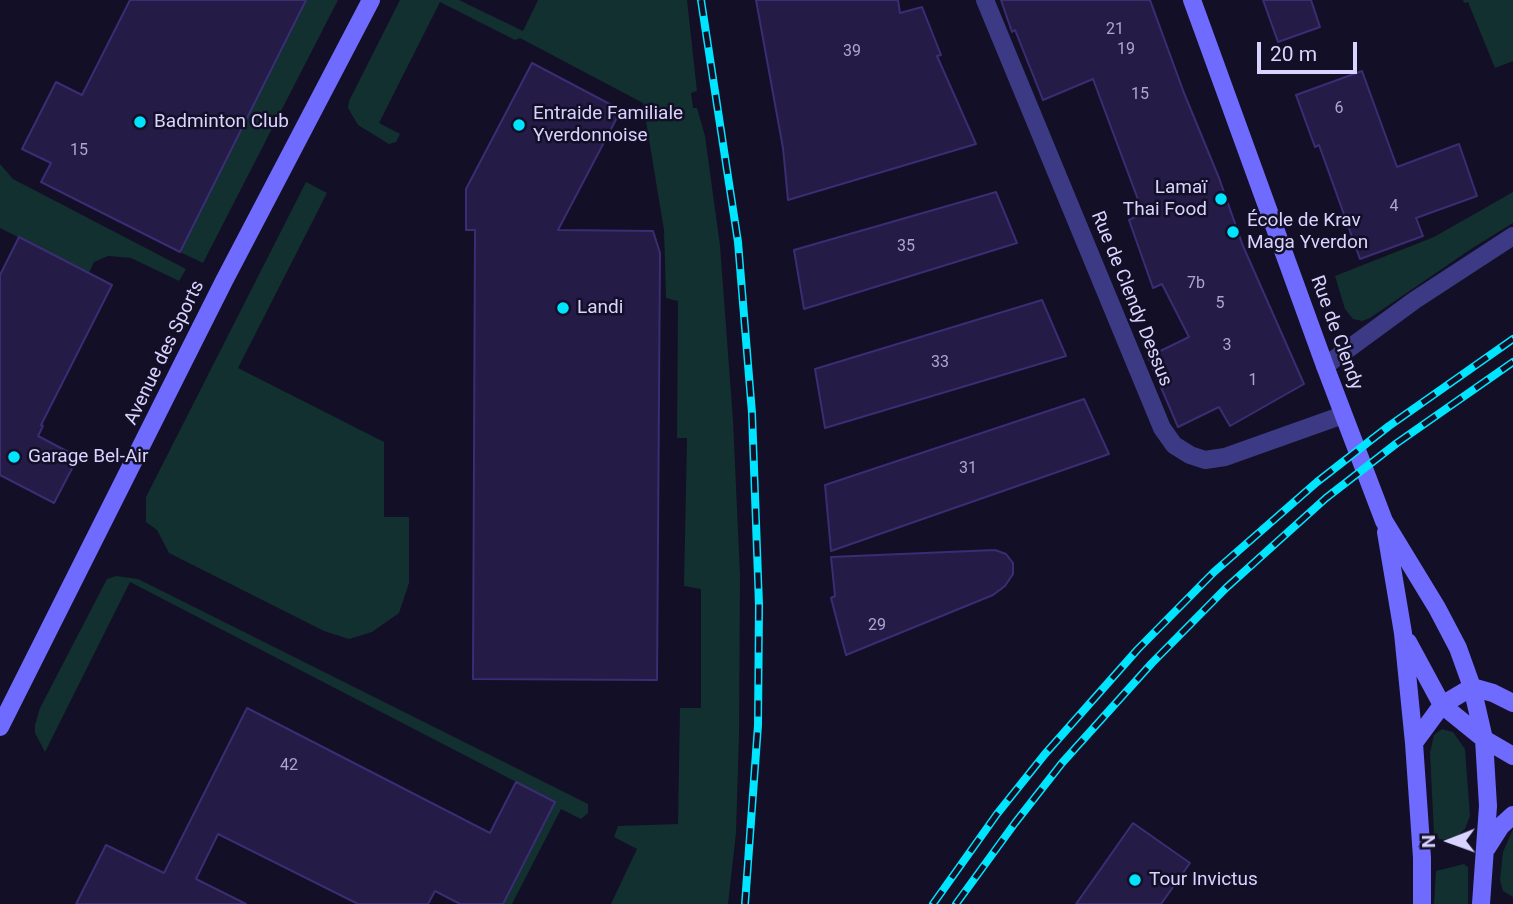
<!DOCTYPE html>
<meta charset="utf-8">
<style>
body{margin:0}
#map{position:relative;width:1513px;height:904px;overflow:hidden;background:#130f26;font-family:Roboto,sans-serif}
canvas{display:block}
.north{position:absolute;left:1415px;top:806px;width:70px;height:70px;-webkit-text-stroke:5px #130f26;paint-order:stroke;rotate:269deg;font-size:19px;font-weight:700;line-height:28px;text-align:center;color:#d9d4ff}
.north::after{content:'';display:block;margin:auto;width:24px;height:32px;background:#d9d4ff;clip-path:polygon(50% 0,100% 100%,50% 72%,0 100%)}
.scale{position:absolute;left:1257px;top:42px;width:100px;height:32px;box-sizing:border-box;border:4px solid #d9d4ff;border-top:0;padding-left:9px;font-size:21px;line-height:24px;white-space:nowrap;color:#d9d4ff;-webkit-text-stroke:5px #130f26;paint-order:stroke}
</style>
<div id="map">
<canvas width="1513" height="904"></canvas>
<div class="north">N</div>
<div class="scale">20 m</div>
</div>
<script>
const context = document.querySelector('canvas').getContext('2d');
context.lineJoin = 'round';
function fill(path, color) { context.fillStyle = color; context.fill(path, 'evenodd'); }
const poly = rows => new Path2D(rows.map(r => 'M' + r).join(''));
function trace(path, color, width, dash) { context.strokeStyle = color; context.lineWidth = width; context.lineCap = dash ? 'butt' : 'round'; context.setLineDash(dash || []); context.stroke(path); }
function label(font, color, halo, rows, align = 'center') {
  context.font = font + ' Roboto,sans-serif'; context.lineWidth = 5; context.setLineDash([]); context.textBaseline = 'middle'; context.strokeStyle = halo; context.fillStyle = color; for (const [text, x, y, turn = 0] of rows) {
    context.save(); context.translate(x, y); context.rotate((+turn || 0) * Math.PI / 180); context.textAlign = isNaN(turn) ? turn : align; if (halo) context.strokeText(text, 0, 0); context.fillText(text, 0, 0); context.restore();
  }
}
fill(poly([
 [306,0,338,0,203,263,180,252],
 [400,0,459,0,523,31,538,0,687,0,697,91,691,93,693,108,697,108,705,136,720,246,733,420,740,575,739,735,736,833,728,904,611,904,637,849,614,837,618,826,678,824,680,708,701,708,701,589,684,586,687,438,677,438,678,301,666,298,664,230,643,103,520,38,515,40,440,2,379,123,400,134,396,142,389,144,358,125,348,108,349,101],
 [1463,0,1513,0,1513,61,1495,68,1468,2,1464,3],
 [0,164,13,179,186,269,179,281,131,258,108,256,94,262,89,273,0,228],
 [306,182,327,193,238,368,384,442,384,517,409,517,409,583,399,613,372,632,349,639,324,631,169,553,157,530,146,522,146,497],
 [1513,192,1513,223,1474,247,1370,318,1362,321,1353,319,1345,309,1335,276,1434,237],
 [116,576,138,579,588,804,588,813,581,819,561,809,512,904,503,904,555,802,130,582,45,752,35,733,35,725,40,708,107,579],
 [1442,729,1453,732,1465,749,1470,816,1465,829,1457,836,1447,840,1439,839,1434,834,1430,753,1434,735],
 [1513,829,1513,897,1503,891,1500,880,1503,852],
 [1464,864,1468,867,1468,904,1434,904,1436,871]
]), '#12302f');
const building = poly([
 [130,0,306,0,180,252,41,182,51,163,22,149,56,82,82,95,130,0],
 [756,0,898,0,900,13,922,7,941,55,937,56,976,144,788,200,783,148,756,0],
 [1001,0,1150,0,1184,93,1219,178,1243,246,1304,384,1230,426,1219,407,1178,427,1148,357,1189,337,1162,284,1153,288,1129,220,1143,213,1093,79,1043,100,1015,30,1012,32,1001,0],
 [1263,0,1311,0,1320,27,1278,42,1263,0],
 [532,63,621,110,558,230,653,231,660,253,657,680,473,679,475,230,466,230,466,189,532,63],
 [1362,71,1397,167,1459,144,1477,196,1416,218,1423,236,1360,259,1319,145,1315,147,1296,95,1362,71],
 [996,192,1017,243,804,309,794,250,996,192],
 [19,237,112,285,41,425,43,426,38,436,78,457,54,503,0,475,0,275,19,237],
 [1042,300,1066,356,825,428,815,369,1042,300],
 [1084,399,1109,454,831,551,825,485,1084,399],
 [995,550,1006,554,1013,563,1013,574,1005,586,993,595,846,655,831,598,835,596,831,557,995,550],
 [247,708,490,833,516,782,555,802,503,904,460,904,435,891,428,904,358,904,218,834,196,879,246,904,76,904,106,845,164,873,247,708],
 [1133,823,1190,863,1161,904,1076,904,1133,823]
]);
fill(building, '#241b47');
trace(building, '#3b2d73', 2);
trace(poly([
 [985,0,1162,428,1174,445,1190,455,1205,460,1225,457,1343,415],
 [1325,366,1415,300,1513,236]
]), '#3d3a85', 18);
trace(poly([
 [1192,0,1325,366,1384,521,1437,608,1458,648,1472,687,1484,739,1488,806,1481,904],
 [1386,532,1403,633,1414,743,1422,858,1422,904],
 [1408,642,1442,705,1484,739,1513,756],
 [0,727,224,281,371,0],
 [1414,743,1442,705,1472,687,1493,693,1513,703],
 [1487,848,1501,826,1513,815]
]), '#6f6bff', 18);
const rail = poly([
 [701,0,738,242,752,413,759,605,758,725,745,904],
 [933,904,997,814,1045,754,1138,649,1214,572,1317,482,1389,426,1513,339],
 [956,904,1015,823,1062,763,1152,663,1226,588,1326,498,1397,443,1513,362]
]);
trace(rail, '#00e5ff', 8);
trace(rail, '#130f26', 5, [16]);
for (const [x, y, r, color] of [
 [140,122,7,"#00e5ff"],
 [519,125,7,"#00e5ff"],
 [1221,199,7,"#00e5ff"],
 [1233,232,7,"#00e5ff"],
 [563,308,7,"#00e5ff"],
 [14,457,7,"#00e5ff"],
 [1135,880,7,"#00e5ff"]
]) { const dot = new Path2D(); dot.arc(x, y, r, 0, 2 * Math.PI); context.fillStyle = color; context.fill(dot); trace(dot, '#130f26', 2.5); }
label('16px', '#aca6d1', null, [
 ["21",1115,30],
 ["19",1126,50],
 ["39",852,52],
 ["15",1140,95],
 ["6",1339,109],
 ["15",79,151],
 ["4",1394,207],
 ["35",906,247],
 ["7b",1196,284],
 ["5",1220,304],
 ["3",1227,346],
 ["33",940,363],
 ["1",1253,381],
 ["31",968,469],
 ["29",877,626],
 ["42",289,766]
]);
label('19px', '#d9d4ff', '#130f26', [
 ["Entraide Familiale",533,114],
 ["Yverdonnoise",533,136],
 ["Badminton Club",154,122],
 ["Lamaï",1207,188,"right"],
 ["Thai Food",1207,210,"right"],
 ["École de Krav",1247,221],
 ["Maga Yverdon",1247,243],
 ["Landi",577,308],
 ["Garage Bel-Air",28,457],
 ["Tour Invictus",1149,880]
], 'left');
label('19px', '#d9d4ff', '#130f26', [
 ["Rue de Clendy Dessus",1131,299,68],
 ["Rue de Clendy",1336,333,70],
 ["Avenue des Sports",165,353,-64]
]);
</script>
